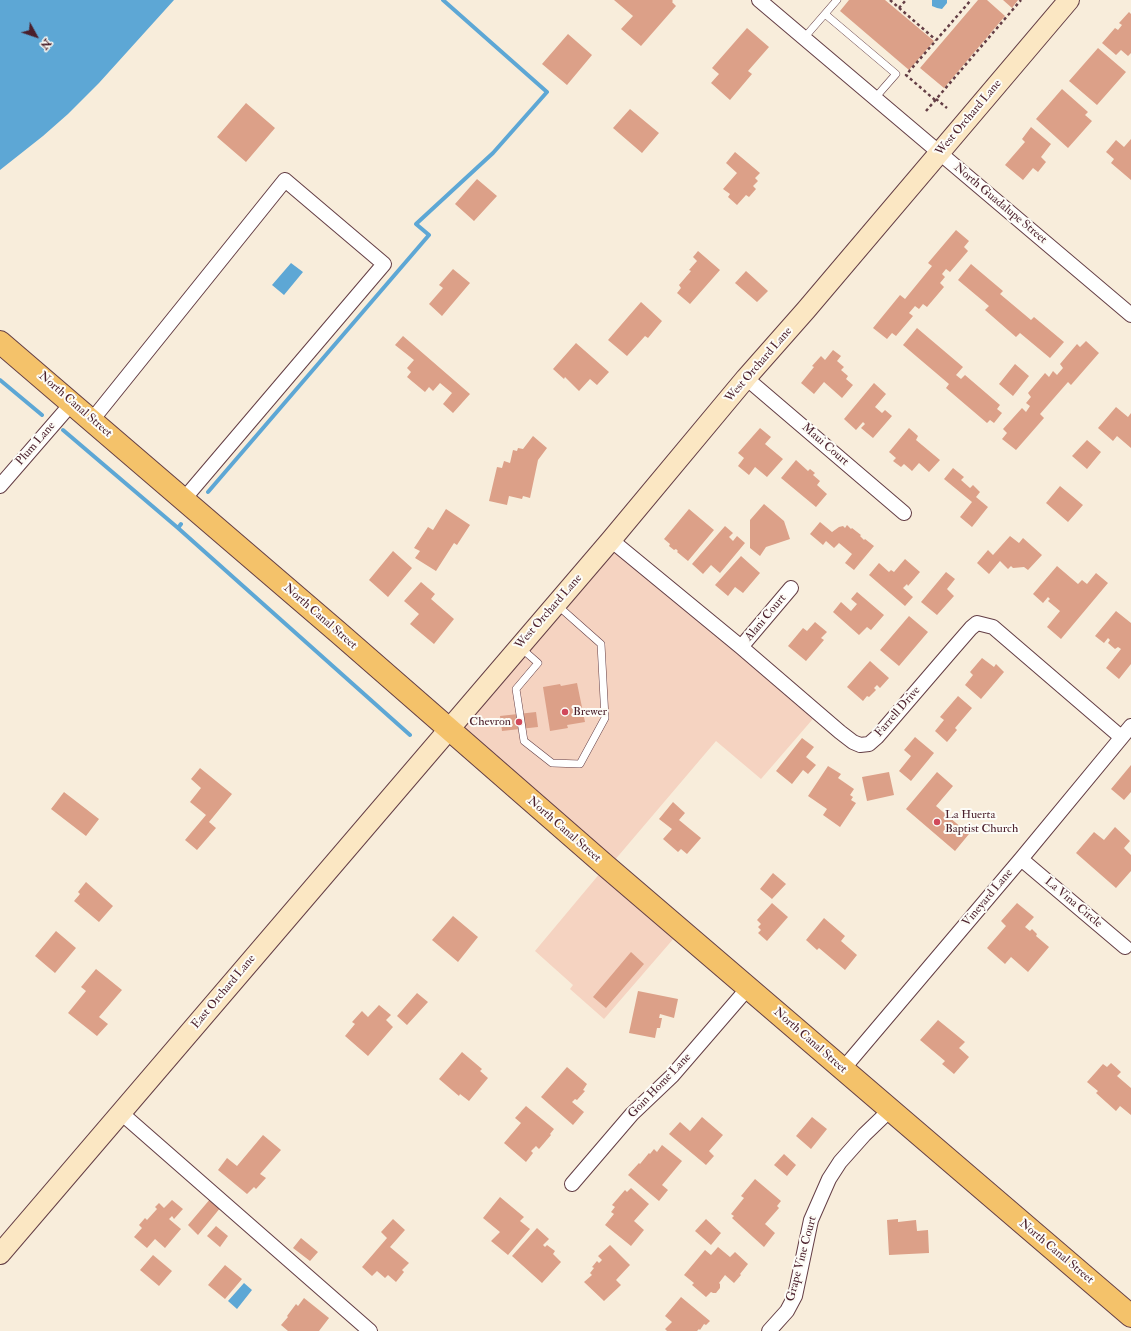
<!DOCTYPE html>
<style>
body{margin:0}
#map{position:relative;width:1131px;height:1331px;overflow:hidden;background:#f8eddb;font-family:"IM FELL Double Pica",serif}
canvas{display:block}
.north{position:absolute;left:16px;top:16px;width:40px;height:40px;-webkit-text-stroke:3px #fdfcf7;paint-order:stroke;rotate:130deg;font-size:11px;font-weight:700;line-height:16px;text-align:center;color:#4a1f2b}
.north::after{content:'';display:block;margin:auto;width:14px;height:18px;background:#4a1f2b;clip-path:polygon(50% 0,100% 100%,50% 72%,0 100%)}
</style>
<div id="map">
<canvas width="1131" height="1331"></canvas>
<div class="north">N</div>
</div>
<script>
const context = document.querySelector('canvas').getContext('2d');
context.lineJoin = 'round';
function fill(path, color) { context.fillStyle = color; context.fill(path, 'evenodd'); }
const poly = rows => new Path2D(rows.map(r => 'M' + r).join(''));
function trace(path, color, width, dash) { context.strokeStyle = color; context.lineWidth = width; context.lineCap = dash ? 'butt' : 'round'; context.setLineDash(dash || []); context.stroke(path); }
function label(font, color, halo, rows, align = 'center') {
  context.font = font + ' "IM FELL Double Pica",serif'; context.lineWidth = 4; context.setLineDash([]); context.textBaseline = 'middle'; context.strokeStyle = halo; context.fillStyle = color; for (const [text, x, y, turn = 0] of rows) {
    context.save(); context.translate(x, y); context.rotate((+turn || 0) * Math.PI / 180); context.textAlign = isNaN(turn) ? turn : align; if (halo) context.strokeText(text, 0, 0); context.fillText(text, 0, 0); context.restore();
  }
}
fill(poly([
 [611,540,818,713,761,779,716,741,608,868,681,930,604,1019,570,989,573,985,535,951,606,866,449,730]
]), '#f5d3c1');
fill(poly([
 [0,0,174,0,99,83,68,114,43,136,0,170],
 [932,0,947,0,947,3,942,9,937,8,932,6],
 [291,263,303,272,284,295,272,285],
 [244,1283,252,1290,237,1309,228,1301]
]), '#5da7d5');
trace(poly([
 [0,380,42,415],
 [63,430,178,528,181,524],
 [208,492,429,235,416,224,493,153,547,92,443,0],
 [178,528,410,735]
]), '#5da7d5', 4);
fill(poly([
 [614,0,672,0,673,1,672,2,676,6,641,46,621,29,633,16],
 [849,0,885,0,934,41,909,70,840,11],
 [978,0,987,0,1005,16,944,88,920,68],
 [1003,0,1018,0,1012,8],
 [1129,12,1131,14,1131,53,1128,56,1121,50,1116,55,1102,43,1115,28,1118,30,1122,25,1119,23],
 [747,28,769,47,748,71,752,74,730,100,711,83,719,74,712,68],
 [568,34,592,55,567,85,542,64],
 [1098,48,1126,72,1097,105,1069,81],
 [1062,89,1088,112,1085,115,1092,121,1068,148,1036,119],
 [246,103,275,128,246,162,217,137],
 [630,109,659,133,642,153,613,128],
 [1031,127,1051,144,1041,157,1046,162,1038,172,1033,168,1023,180,1005,165,1025,142,1022,139],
 [1131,139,1131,180,1111,163,1114,159,1106,152,1116,140,1124,147],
 [735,152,760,173,755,178,758,181,753,186,756,189,749,197,746,195,737,205,728,197,730,194,723,189,737,173,726,163],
 [477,179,497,196,474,221,455,204],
 [956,230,969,241,964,247,968,251,950,272,946,269,942,274,945,277,940,283,944,287,927,307,923,304,919,309,915,306,909,313,913,316,896,336,892,333,887,339,873,328,900,295,905,299,932,266,928,263],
 [698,251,720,270,690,304,677,293,681,288,679,285,691,271,689,270,697,261,693,257],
 [971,264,1003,291,1000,294,1031,320,1034,317,1064,342,1050,358,1020,333,1016,337,985,310,989,306,958,280],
 [453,269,470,283,442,316,429,304,443,288,439,285],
 [746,271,768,291,757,302,735,283],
 [641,302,662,321,648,338,645,336,627,356,608,340],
 [917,328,963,367,956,375,961,379,965,375,1000,405,997,409,1002,413,994,423,990,420,987,423,946,388,949,384,903,345],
 [403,336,470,394,453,413,443,404,452,393,440,383,433,391,429,387,425,392,407,377,411,372,407,368,414,360,395,345],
 [1086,341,1099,353,1071,385,1068,382,1040,414,1044,418,1016,450,1002,439,1007,433,1003,429,1022,408,1026,412,1030,406,1026,403,1031,397,1028,393,1045,373,1049,377,1053,371,1057,375,1063,368,1060,364,1077,344,1080,347],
 [576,343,609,372,597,385,590,379,579,391,565,377,564,379,553,369],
 [833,350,841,356,837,361,844,367,841,370,848,376,846,379,853,385,842,398,824,382,814,394,801,383,814,367,812,366,821,356,825,360],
 [1015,364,1029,376,1013,396,999,384],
 [874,383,886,394,875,407,882,413,885,410,892,416,873,438,861,428,865,424,863,422,856,430,844,419],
 [1116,407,1128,417,1131,413,1131,448,1117,436,1113,441,1098,428],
 [760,428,771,437,765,444,783,459,767,477,755,467,749,475,738,466,744,458,738,453],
 [909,428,918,436,916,440,940,460,929,472,919,463,912,471,904,464,901,467,893,461,896,458,889,452],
 [533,436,547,448,538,460,530,498,523,496,522,499,509,496,507,505,489,501,497,467,502,468,504,461,510,463,513,450,517,451,518,448,523,449],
 [1087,440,1101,452,1087,469,1072,456],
 [796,460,808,471,810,469,815,473,813,475,820,481,817,485,827,494,816,507,781,478],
 [953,468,964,477,961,480,970,488,973,485,980,492,976,497,988,507,972,527,960,517,972,502,944,479],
 [1060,486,1083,505,1068,522,1046,503],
 [764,504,784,521,790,539,766,547,760,556,750,548,750,520],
 [446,509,470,525,457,545,454,543,436,571,415,558,420,551,414,548,428,527,433,530],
 [689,509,714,530,688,561,677,552,678,551,676,549,674,550,669,546,670,544,664,539],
 [820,522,832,532,839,527,843,526,845,528,847,525,851,529,852,528,861,535,860,536,864,540,865,539,874,546,854,570,845,563,852,554,839,543,834,548,826,541,823,545,810,534],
 [725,526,733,533,729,537,733,541,737,536,745,543,720,573,711,565,703,574,692,564],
 [1010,536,1019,543,1023,538,1042,555,1028,570,1024,567,1013,568,1011,566,1008,569,1000,561,989,574,977,563,988,550,993,555],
 [393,551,412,568,388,597,369,580],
 [741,556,760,573,743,593,735,587,728,596,715,585],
 [905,559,920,572,908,586,907,584,903,588,913,597,905,606,869,575,879,563,889,572,891,570,894,572],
 [1057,566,1078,584,1082,580,1087,584,1096,573,1108,583,1061,639,1047,627,1060,611,1048,601,1050,599,1048,597,1043,603,1033,594],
 [946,572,955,579,947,589,954,596,937,615,921,602],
 [421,582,435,594,431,599,454,619,434,644,410,624,419,614,404,601],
 [857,592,884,615,871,630,867,627,859,635,833,612,841,602,851,611,857,604,851,599],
 [1116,611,1131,623,1131,664,1119,679,1106,668,1121,649,1118,647,1115,649,1108,643,1110,640,1108,638,1104,643,1095,636],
 [909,616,928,632,899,666,880,650],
 [815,622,827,632,821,638,824,640,806,661,788,646,803,628,807,631],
 [982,658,994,667,996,664,1004,672,981,699,965,685,973,675,970,672],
 [870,661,889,678,880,688,877,685,874,688,876,690,869,697,867,696,863,701,847,687],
 [577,683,585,722,567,725,568,728,550,731,543,687,560,684,561,686],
 [958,696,972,708,955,728,957,730,947,742,935,731,944,720,940,717],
 [536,712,538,727,502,731,500,716],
 [915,737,934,753,911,781,899,771,911,756,904,750],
 [802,738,814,747,806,757,816,765,808,774,803,770,792,784,776,771],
 [1131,765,1131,792,1124,800,1111,789],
 [828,766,841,774,838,778,854,789,850,795,853,797,851,800,856,803,840,827,823,815,827,809,808,796],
 [200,768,232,794,209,822,216,828,197,850,185,840,206,815,190,802,201,788,191,779],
 [889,772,894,795,867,801,862,777],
 [937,772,953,786,936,806,969,834,955,851,906,809],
 [64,792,99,819,86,836,51,809],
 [673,802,685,813,679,820,701,838,687,854,681,849,678,852,663,839,672,829,659,819],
 [1115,827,1130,841,1124,848,1131,855,1131,871,1116,888,1076,853,1094,832,1104,840],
 [773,873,786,884,772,899,760,889],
 [86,882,113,906,99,922,74,901,80,894,78,892],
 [772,903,788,917,767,941,758,933,761,930,758,927,761,924,757,920],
 [1017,903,1034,917,1025,927,1030,931,1032,929,1037,934,1036,936,1049,947,1028,972,1011,957,1005,964,987,948,1006,926,1001,921],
 [453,916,478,937,458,962,432,940],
 [824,918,845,936,841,941,857,955,845,970,819,948,817,950,806,940],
 [56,931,76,948,55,973,35,956],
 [631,952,644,964,606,1008,593,997],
 [96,969,122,990,99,1017,108,1024,97,1036,68,1013,86,991,81,987],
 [638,991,678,999,674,1018,660,1014,659,1018,662,1018,660,1028,657,1028,655,1038,629,1033],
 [417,993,428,1002,407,1025,397,1016],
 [379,1005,391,1015,386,1020,393,1027,368,1056,345,1036,355,1024,352,1022,362,1011,368,1017],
 [938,1020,965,1042,959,1048,969,1057,954,1074,942,1064,945,1061,920,1040],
 [462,1052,482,1069,480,1071,488,1078,469,1101,460,1094,459,1096,439,1079],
 [1111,1063,1121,1072,1117,1076,1131,1088,1131,1115,1120,1106,1116,1111,1096,1093,1098,1091,1087,1082,1103,1064,1107,1067],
 [567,1067,587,1084,583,1090,585,1091,577,1100,575,1099,572,1102,584,1112,573,1125,541,1097],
 [526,1106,554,1129,550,1134,551,1135,539,1149,536,1146,531,1151,533,1153,526,1162,504,1143,521,1123,515,1118],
 [702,1117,723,1135,709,1151,714,1156,706,1165,669,1134,680,1122,690,1131],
 [812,1117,827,1129,811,1149,796,1136],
 [263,1135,281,1150,260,1174,266,1178,256,1189,254,1187,247,1194,218,1170,227,1158,237,1166],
 [662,1145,682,1161,662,1185,668,1190,659,1201,628,1175,639,1163,640,1164,649,1153,650,1154,654,1149,657,1152],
 [784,1154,796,1165,787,1176,774,1165],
 [755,1179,781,1201,777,1206,779,1208,765,1224,775,1233,764,1247,732,1218,734,1216,731,1214,744,1198,741,1196],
 [631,1188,649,1204,634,1221,644,1230,631,1246,605,1225,614,1214,611,1212,615,1207,612,1205,625,1190,627,1192],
 [500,1197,524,1217,520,1221,530,1229,508,1255,491,1241,500,1232,483,1218],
 [211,1198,221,1207,198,1235,188,1225],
 [172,1200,183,1209,174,1219,172,1216,169,1219,181,1229,165,1248,155,1239,147,1248,134,1237,142,1228,139,1225,145,1218,147,1220,157,1209,155,1207,159,1203,164,1208],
 [393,1219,405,1230,390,1247,409,1263,402,1270,404,1272,396,1282,388,1275,385,1278,377,1271,372,1276,362,1267,387,1238,381,1232],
 [706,1219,721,1233,711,1245,695,1231],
 [898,1219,898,1222,916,1220,917,1231,928,1230,929,1253,889,1255,887,1220],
 [216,1226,228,1236,220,1247,207,1236],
 [537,1228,549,1239,543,1245,545,1247,547,1245,555,1251,553,1254,561,1262,542,1283,512,1256],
 [301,1238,318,1252,310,1261,293,1248],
 [610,1245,630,1265,616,1280,621,1285,604,1301,584,1282,592,1275,590,1273,594,1268,592,1267,597,1261,599,1263,602,1260,598,1256],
 [718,1247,730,1257,735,1252,748,1264,740,1274,741,1275,734,1283,725,1275,719,1283,720,1284,720,1288,716,1293,713,1293,711,1292,706,1297,692,1285,694,1283,684,1275,705,1250,711,1255],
 [153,1255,172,1271,159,1286,140,1270],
 [225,1265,242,1279,225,1299,208,1285],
 [681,1297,710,1321,706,1325,704,1324,700,1330,699,1329,697,1331,667,1331,665,1329,672,1322,665,1316],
 [304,1298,329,1318,319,1331,288,1331,281,1325,288,1317,287,1316,296,1304,298,1306]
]), '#dca088');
const lane = poly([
 [825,14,896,74,875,98],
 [804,38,837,0],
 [521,648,538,663,516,689,524,741,552,763,580,764,605,718,601,644,557,605]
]);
const street = poly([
 [759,0,1131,315],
 [746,378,904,513],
 [92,420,285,180,384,264,184,499],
 [0,486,72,403],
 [611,540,741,647,840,732,853,742,860,745,869,744,877,737,951,651,971,628,977,623,993,627,1121,737],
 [741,647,791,588],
 [1021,859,1125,947],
 [843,1069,1021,859,1131,726],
 [120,1112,370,1331],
 [572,1184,632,1114,672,1076,748,988],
 [769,1331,787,1311,795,1296,811,1220,829,1179,840,1162,864,1135,890,1110]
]);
const secondary = poly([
 [0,1254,611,540,746,378,806,310,1069,0]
]);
const primary = poly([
 [0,342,339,633,606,866,1131,1316]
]);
trace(lane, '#643e45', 8);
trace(street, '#643e45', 16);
trace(secondary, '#643e45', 22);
trace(primary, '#643e45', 24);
trace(poly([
 [890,0,936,40],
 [899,8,906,0],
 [936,99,947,108],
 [935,100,906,75,971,0],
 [926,111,1021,0]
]), '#643e45', 2.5, [3, 3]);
trace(lane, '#fff', 7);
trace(street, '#fff', 14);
trace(secondary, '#fbe7c3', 20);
trace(primary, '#f4c26a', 22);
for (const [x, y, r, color] of [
 [565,712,4,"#d1495b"],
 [519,722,4,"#d1495b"],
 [937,822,4,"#d1495b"]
]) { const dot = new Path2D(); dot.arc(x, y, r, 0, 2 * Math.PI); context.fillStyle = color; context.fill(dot); trace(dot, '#fdfcf7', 1.5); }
label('12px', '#4a1f2b', '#fdfcf7', [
 ["West Orchard Lane",969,118,-50],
 ["North Guadalupe Street",1000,204,40],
 ["West Orchard Lane",759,365,-49],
 ["North Canal Street",75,405,41],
 ["Plum Lane",36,444,-49],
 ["Maui Court",825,445,41],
 ["West Orchard Lane",549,612,-49],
 ["North Canal Street",320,617,41],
 ["Alani Court",766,618,-50],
 ["Farrell Drive",898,712,-49],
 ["North Canal Street",564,830,41],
 ["Vineyard Lane",988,898,-50],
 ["La Vina Circle",1073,903,40],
 ["East Orchard Lane",224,992,-50],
 ["North Canal Street",810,1041,41],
 ["Goin Home Lane",660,1086,-46],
 ["North Canal Street",1056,1252,40],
 ["Grape Vine Court",802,1259,-75]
]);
label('12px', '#4a1f2b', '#fdfcf7', [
 ["Brewer",573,712],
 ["Chevron",511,722,"right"],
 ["La Huerta",945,815],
 ["Baptist Church",945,829]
], 'left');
</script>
